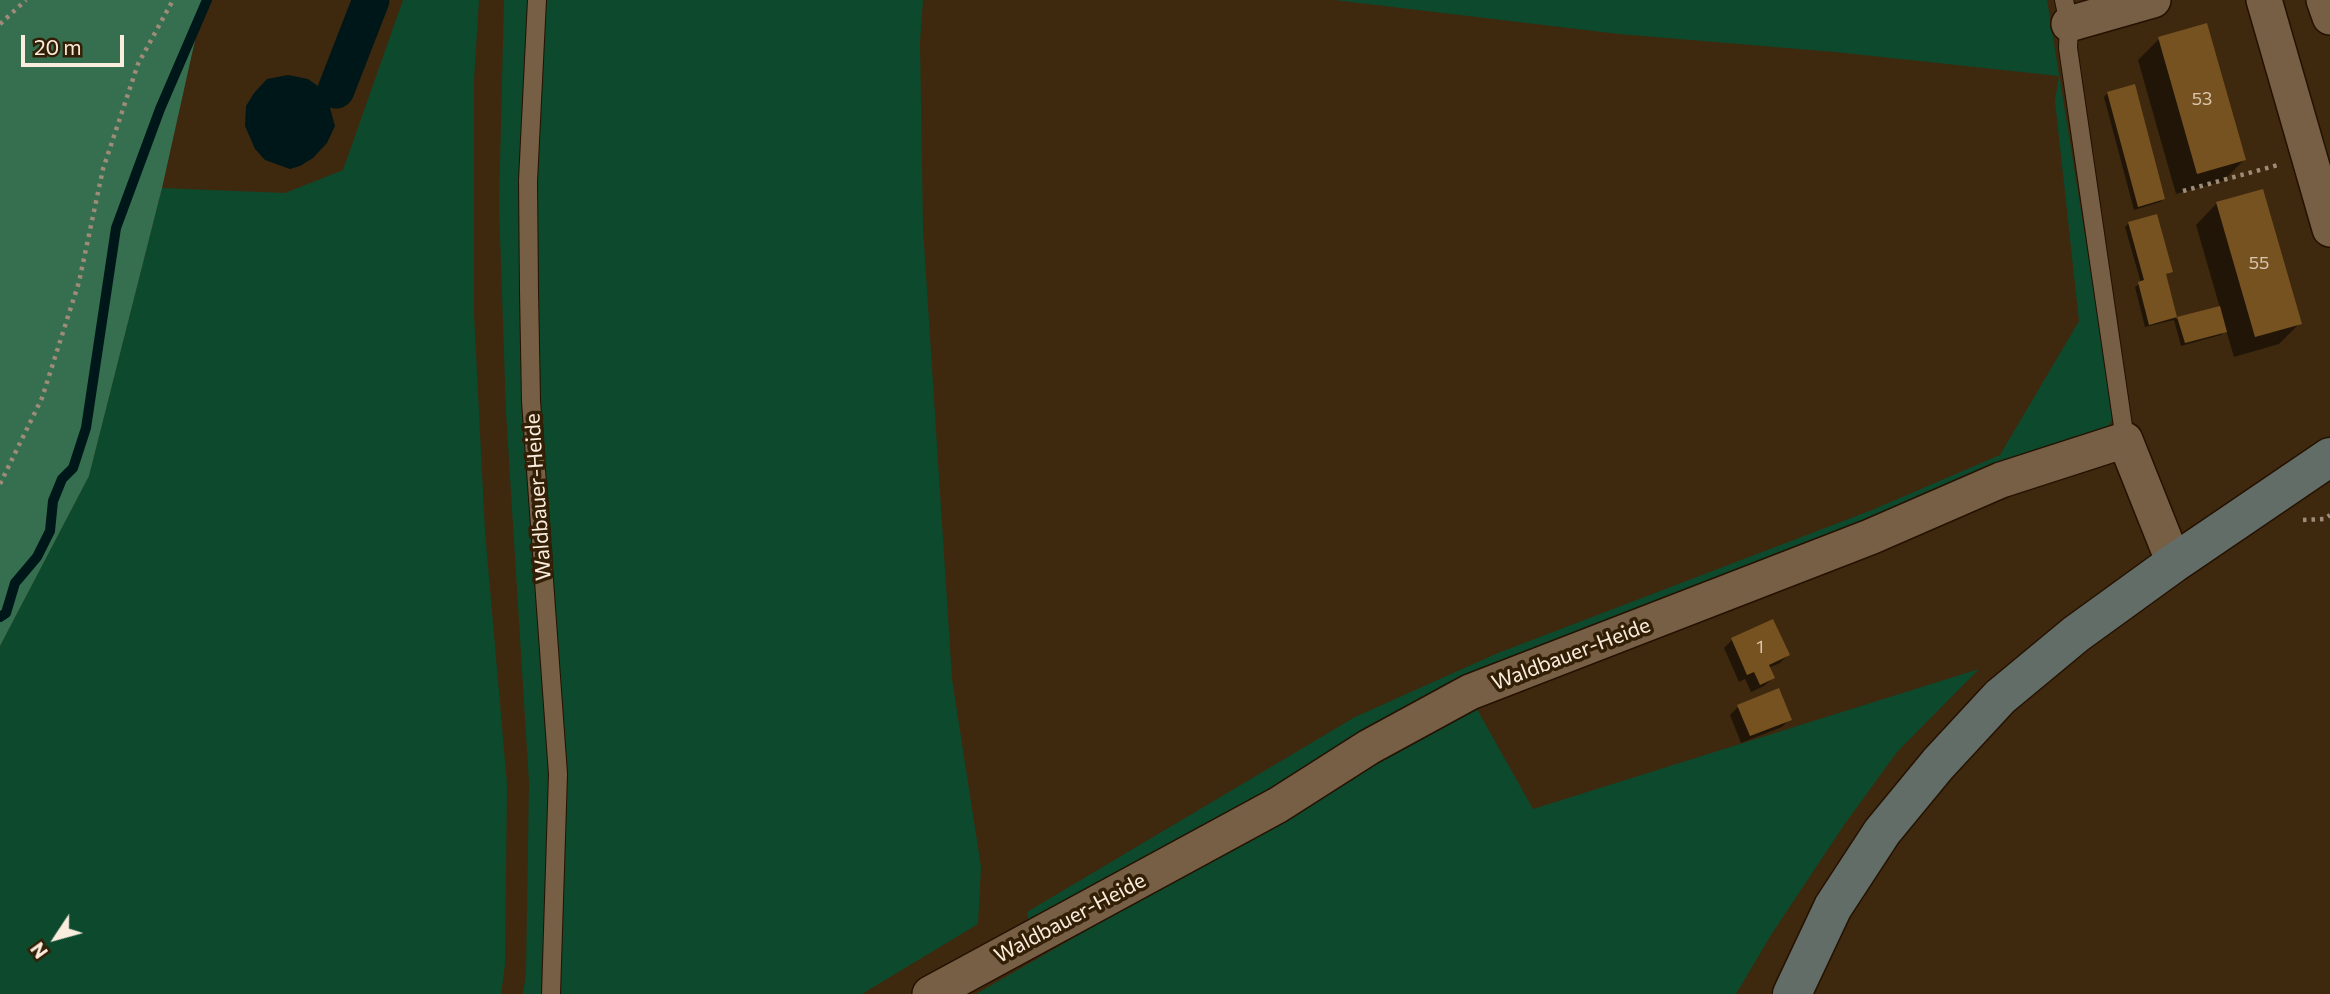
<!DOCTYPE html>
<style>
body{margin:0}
#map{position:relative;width:2330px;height:994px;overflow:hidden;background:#3e290f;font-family:Commissioner,sans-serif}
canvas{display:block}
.north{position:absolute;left:21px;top:903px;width:70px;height:70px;-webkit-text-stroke:5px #331f05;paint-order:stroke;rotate:234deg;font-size:19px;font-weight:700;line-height:28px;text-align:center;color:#fbedde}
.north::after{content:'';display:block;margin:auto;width:24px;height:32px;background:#fbedde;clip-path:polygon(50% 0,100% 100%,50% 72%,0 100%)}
.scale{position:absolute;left:21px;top:35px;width:103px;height:32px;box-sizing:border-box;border:4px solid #fbedde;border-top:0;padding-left:9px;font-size:21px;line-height:24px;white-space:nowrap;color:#fbedde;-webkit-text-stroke:5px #331f05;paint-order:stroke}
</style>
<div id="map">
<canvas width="2330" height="994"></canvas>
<div class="north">N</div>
<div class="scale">20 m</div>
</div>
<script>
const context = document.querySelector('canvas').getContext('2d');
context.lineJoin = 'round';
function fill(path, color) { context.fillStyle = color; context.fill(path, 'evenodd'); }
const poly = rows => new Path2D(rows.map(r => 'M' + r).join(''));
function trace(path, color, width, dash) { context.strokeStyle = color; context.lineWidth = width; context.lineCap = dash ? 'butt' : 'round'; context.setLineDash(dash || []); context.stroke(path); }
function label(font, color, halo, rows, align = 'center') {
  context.font = font + ' Commissioner,sans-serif'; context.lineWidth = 7; context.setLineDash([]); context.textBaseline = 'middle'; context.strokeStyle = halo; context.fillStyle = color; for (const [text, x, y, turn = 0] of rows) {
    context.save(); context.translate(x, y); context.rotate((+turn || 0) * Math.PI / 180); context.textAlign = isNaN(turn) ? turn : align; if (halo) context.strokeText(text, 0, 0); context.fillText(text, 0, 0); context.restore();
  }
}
fill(poly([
 [403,0,479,0,474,80,474,314,485,531,507,784,505,965,501,994,0,994,0,646,89,476,162,188,285,193,343,170],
 [504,0,923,0,920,42,923,228,952,679,981,867,978,924,862,994,523,994,526,973,529,782,506,412,499,206],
 [1334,0,2047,0,2114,415,2108,428,1741,579,1030,925,1027,912,1355,717,1498,653,1872,510,2000,455,2079,321,2055,101,2059,76,1835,52,1619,34],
 [1979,669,1897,752,1844,825,1771,935,1736,994,976,994,1230,848,1474,704,1533,809]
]), '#0d492d');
fill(poly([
 [0,0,204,0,162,188,89,476,0,646]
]), '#356f4f');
fill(poly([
 [288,75,308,79,322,89,329,104,335,126,327,143,313,158,300,166,290,169,265,160,255,149,245,126,246,106,254,93,267,79]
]), '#001719');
fill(poly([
 [2159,39,2244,160,2223,181,2176,194,2138,60],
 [2108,93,2164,199,2160,202,2134,210,2104,97],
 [2217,203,2300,323,2279,344,2234,357,2226,330,2221,335,2181,346,2174,320,2145,327,2135,287,2141,283,2125,227,2129,223,2171,271,2164,276,2176,319,2220,308,2196,225],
 [1732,640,1788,655,1780,663,1768,668,1773,678,1764,686,1751,692,1745,679,1739,682,1724,648],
 [1738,707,1790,719,1782,727,1741,743,1730,715]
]), '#0007');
trace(poly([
 [0,617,6,613,15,583,37,557,50,531,53,501,62,479,73,468,86,428,116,228,160,109,207,0]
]), '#001719', 10);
trace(poly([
 [336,90,371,0]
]), '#001719', 37);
fill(poly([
 [2207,23,2246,160,2197,174,2158,37],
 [2135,84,2165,199,2138,207,2107,92],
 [2263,189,2302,324,2255,337,2216,202],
 [2157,214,2173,272,2166,274,2177,317,2149,325,2138,282,2144,280,2128,222],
 [2220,306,2227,332,2185,343,2177,317],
 [1773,619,1790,655,1769,665,1775,678,1760,685,1754,672,1747,675,1731,638],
 [1779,688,1792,720,1750,736,1737,705]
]), '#775221');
const lane = poly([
 [537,0,528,181,529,291,531,401,558,774,551,994],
 [2064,0,2069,24,2068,48,2125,440]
]);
const street = poly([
 [2264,0,2330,229],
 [2324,0,2330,17],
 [2069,24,2153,0],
 [930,994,1278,805,1369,747,1470,692,1870,537,2001,480,2125,440,2174,563]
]);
const secondary = poly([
 [1792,994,1833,907,1882,832,1938,764,2000,697,2076,634,2174,563,2330,457]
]);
trace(lane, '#241100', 20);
trace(street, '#241100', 38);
trace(secondary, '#241100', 41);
trace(poly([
 [0,24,26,0],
 [2183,191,2278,165],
 [0,484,42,398,79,282,103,169,138,64,173,0],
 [2303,520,2324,519,2330,515]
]), '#9e8c78', 4.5, [3.5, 5]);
trace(lane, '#775f45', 18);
trace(street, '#775f45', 35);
trace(secondary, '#626d68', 38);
label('18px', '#dac6af', null, [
 ["53",2202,99],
 ["55",2259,263],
 ["1",1760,647]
]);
label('21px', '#fbedde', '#331f05', [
 ["Waldbauer-Heide",538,497,-94],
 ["Waldbauer-Heide",1571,654,-21],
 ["Waldbauer-Heide",1070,918,-28]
]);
</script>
